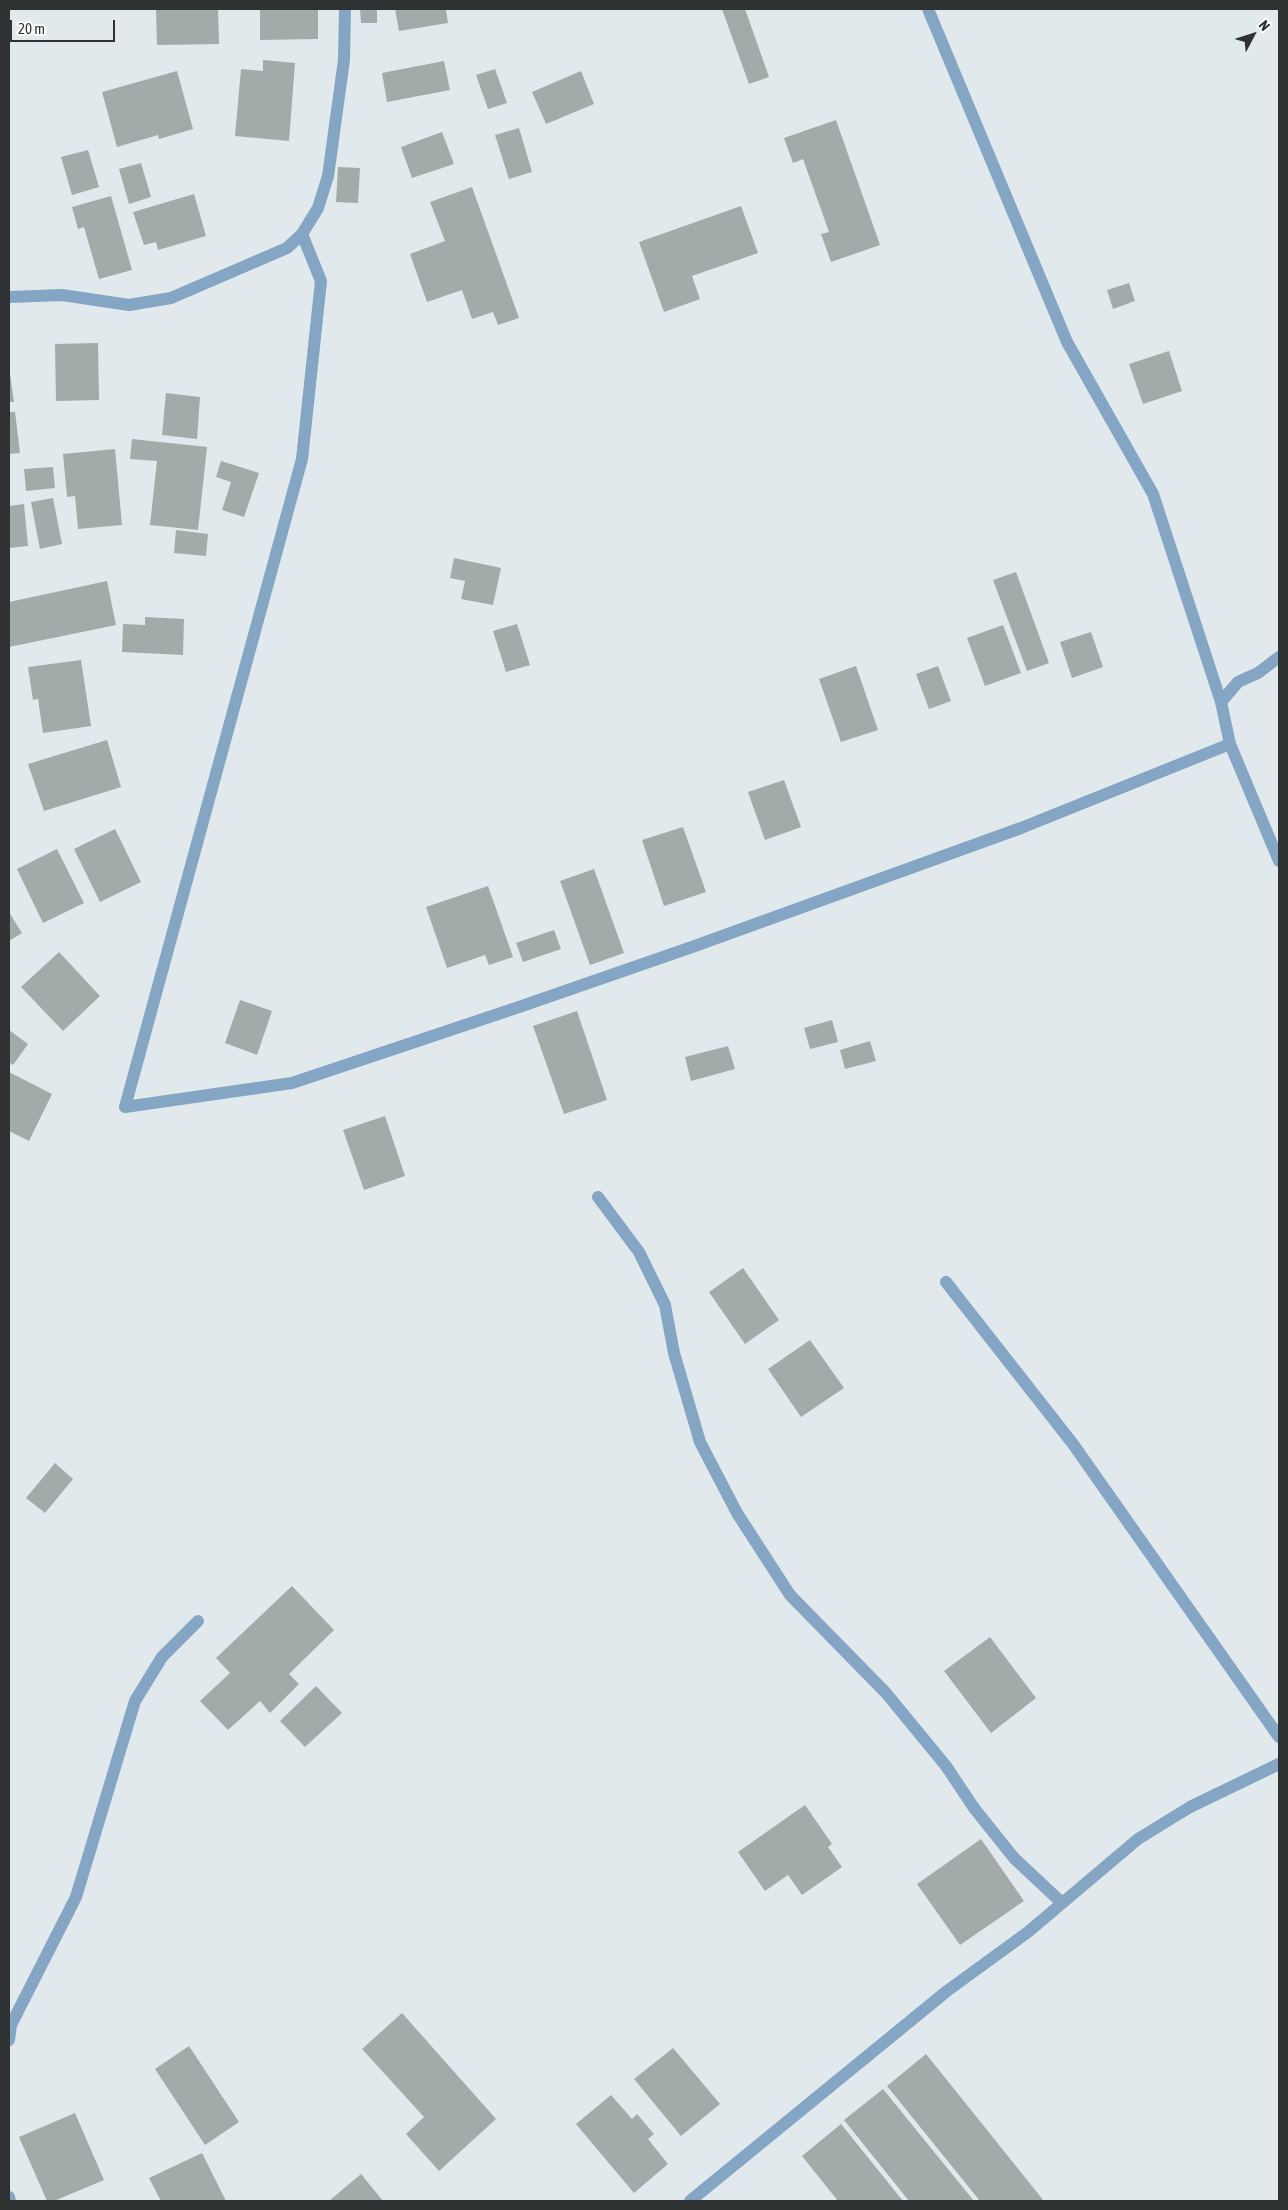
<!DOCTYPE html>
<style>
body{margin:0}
#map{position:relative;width:1288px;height:2210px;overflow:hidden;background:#e1e9ec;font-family:"Asap Condensed",sans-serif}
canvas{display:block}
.frame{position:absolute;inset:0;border:10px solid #2e3233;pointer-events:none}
.north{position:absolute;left:1228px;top:10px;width:50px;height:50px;-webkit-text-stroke:4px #fff;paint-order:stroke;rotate:50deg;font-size:14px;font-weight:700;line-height:20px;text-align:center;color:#2e3233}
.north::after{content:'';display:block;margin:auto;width:18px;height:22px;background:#2e3233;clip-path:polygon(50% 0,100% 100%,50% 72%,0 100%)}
.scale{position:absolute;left:10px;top:20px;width:105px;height:22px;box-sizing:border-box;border:2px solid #2e3233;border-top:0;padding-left:6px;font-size:15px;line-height:18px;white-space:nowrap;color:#2e3233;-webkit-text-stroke:4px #fff;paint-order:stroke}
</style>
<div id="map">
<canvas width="1288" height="2210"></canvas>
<div class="frame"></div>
<div class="north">N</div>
<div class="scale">20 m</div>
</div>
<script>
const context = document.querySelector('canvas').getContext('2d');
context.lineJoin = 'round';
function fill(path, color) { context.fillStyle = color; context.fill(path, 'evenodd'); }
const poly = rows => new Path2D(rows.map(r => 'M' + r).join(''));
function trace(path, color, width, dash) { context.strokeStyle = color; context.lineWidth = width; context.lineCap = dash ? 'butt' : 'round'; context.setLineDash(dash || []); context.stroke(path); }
fill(poly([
 [156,9,218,9,219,44,157,45],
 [260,9,318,9,318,39,260,40],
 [360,9,377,9,377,23,361,23],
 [395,9,446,9,448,23,399,31],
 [722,9,745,9,769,77,749,84],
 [263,60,295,63,289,141,235,136,241,69,263,71],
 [444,61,450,90,387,102,382,73],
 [495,69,507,103,488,109,476,75],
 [177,71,193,129,159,139,158,135,117,147,102,92],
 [581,71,594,104,546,124,532,92],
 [836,120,880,245,831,262,821,234,829,232,803,159,793,163,784,138],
 [519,128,532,172,509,179,495,135],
 [442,132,454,164,412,178,401,147],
 [88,150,99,187,72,195,61,157],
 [141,163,151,197,129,204,119,169],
 [338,167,360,168,358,203,336,202],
 [472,187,519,318,498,325,493,312,472,319,462,290,427,302,410,254,445,241,430,202],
 [194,194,206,236,158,250,156,242,144,245,133,212],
 [111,196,132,270,99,279,84,227,78,229,72,207],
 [741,206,758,253,692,276,700,299,664,312,639,242],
 [1129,283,1135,301,1113,309,1107,290],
 [98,343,99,400,56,401,55,344],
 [1169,351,1182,391,1143,404,1129,364],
 [9,366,14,402,9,402],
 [166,393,200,397,197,439,162,435],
 [9,412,15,412,20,453,9,454],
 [132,439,207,447,198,530,150,525,157,461,130,459],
 [115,449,122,525,78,529,75,496,67,497,63,454],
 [221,461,259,473,244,517,222,510,231,482,216,477],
 [53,467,55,488,26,491,24,469],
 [53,498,62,544,40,549,31,502],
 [24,504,28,546,9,548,9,506],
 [176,530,208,534,206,556,174,553],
 [454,558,501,568,493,605,461,599,465,581,450,578],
 [1016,572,1049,663,1027,671,993,580],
 [107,581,116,625,9,647,9,602],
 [145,617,184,619,183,655,122,652,123,624,145,625],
 [517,624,530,665,506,672,493,631],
 [1003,625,1021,673,985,686,967,638],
 [1091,632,1103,667,1072,678,1060,642],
 [81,660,91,726,43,733,38,699,33,700,28,667],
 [856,666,878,730,841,742,819,679],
 [938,666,951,701,929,709,916,674],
 [107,740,121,787,44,811,28,764],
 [784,780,801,827,765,840,748,792],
 [683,827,706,892,664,906,642,840],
 [115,829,141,882,100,902,74,849],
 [57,849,84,903,43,923,17,869],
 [594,869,624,953,590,965,560,881],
 [488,886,513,957,489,965,485,955,447,968,426,907],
 [9,912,22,933,9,941],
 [554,930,561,949,523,962,516,943],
 [59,952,100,996,63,1031,21,987],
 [240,1000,272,1011,257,1055,225,1043],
 [577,1011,607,1100,564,1114,533,1026],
 [832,1020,838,1042,810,1049,804,1028],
 [9,1030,28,1044,13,1065,9,1062],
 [870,1041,876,1061,845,1069,840,1050],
 [728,1046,735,1069,691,1081,685,1057],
 [9,1072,52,1094,29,1141,9,1131],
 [385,1116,405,1176,364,1190,343,1130],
 [743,1268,779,1320,745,1344,709,1292],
 [810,1340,844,1388,801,1417,768,1369],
 [55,1463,73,1479,45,1513,26,1498],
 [292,1586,334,1630,289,1674,299,1684,270,1713,260,1701,228,1730,200,1701,230,1673,216,1658],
 [990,1637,1036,1698,991,1733,944,1671],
 [316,1686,342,1713,305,1747,280,1721],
 [805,1805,832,1844,828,1847,842,1867,802,1895,788,1875,765,1891,738,1852],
 [981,1839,1024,1901,960,1945,917,1884],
 [402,2013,496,2119,439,2171,406,2134,424,2117,362,2049],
 [189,2046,239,2122,205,2145,155,2069],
 [673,2048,720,2104,681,2136,634,2079],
 [926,2054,1044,2201,980,2201,887,2086],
 [883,2089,974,2201,909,2201,844,2120],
 [611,2095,632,2119,637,2114,654,2134,648,2139,668,2164,634,2193,576,2124],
 [75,2113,104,2180,54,2201,47,2201,19,2137],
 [841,2124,903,2201,838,2201,802,2156],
 [202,2153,226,2201,161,2201,149,2178],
 [361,2174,383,2201,329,2201]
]), '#a2abaa');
trace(poly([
 [928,9,1067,342,1153,494,1221,702,1230,744,1279,861],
 [302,234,321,281,302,459,125,1107,292,1083,519,1007,692,947,1021,828,1230,744],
 [9,297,62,295,129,305,171,298,287,248,302,234,318,208,328,176,344,60,345,9],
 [1221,702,1238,682,1258,673,1279,657],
 [598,1197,639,1252,665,1305,674,1353,700,1442,737,1513,790,1595,886,1693,946,1766,974,1808,1014,1858,1061,1902],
 [946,1282,1073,1444,1279,1737],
 [9,2040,11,2025,76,1897,135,1701,162,1657,198,1621],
 [9,2197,10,2201],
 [690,2201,947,1991,1028,1932,1138,1839,1190,1807,1279,1764]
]), '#84a5c3', 12);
</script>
